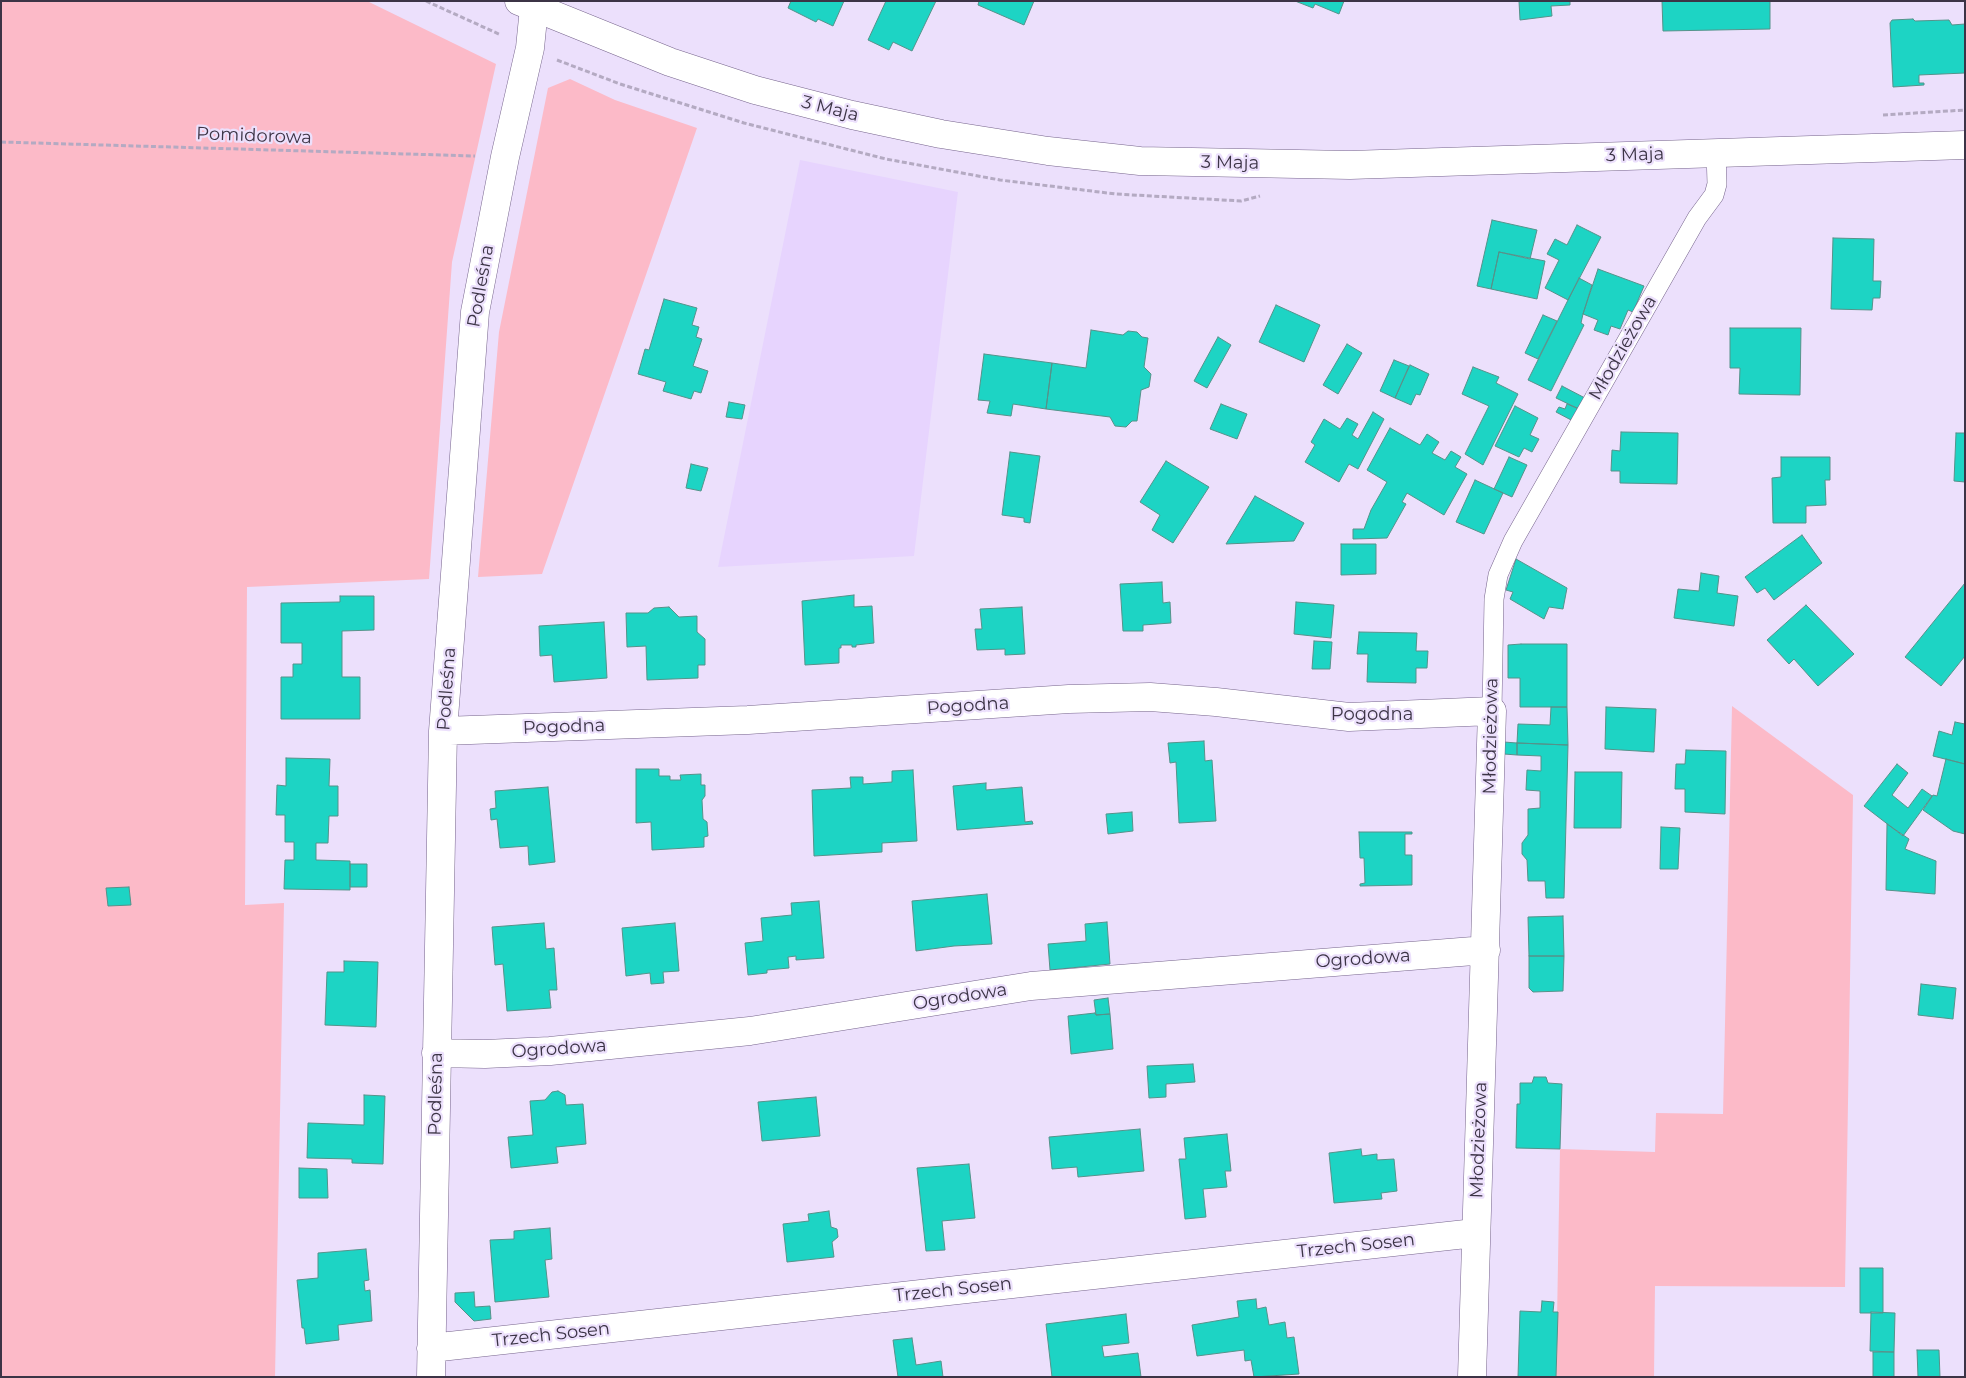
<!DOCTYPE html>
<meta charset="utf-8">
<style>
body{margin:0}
#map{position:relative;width:1966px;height:1378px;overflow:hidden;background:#ece0fc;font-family:Montserrat,sans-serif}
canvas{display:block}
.frame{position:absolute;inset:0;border:2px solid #3c3446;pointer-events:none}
</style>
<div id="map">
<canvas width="1966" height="1378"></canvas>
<div class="frame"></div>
</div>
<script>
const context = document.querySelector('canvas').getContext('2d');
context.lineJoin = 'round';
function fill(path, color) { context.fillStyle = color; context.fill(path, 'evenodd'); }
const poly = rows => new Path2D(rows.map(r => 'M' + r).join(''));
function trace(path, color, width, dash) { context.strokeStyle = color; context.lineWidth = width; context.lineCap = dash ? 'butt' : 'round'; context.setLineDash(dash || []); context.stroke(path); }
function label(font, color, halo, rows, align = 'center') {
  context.font = font + ' Montserrat,sans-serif'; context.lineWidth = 4.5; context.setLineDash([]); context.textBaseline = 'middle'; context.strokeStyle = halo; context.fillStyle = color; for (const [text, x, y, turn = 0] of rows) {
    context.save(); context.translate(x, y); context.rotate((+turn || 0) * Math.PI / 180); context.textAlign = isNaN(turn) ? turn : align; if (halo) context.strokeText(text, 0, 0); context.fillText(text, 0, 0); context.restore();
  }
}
fill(poly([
 [800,160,958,192,914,556,718,567]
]), '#e7d4fe');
fill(poly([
 [1,1,367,1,496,64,452,262,429,579,247,587,245,905,284,903,275,1377,1,1377],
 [570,79,615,100,697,128,542,574,478,577,499,332,548,88],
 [1732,706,1853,795,1845,1287,1655,1286,1654,1377,1556,1377,1560,1149,1655,1152,1656,1113,1723,1114]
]), '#fcbac8');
const building = poly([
 [791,1,844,1,833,26,818,19,816,22,788,8,791,1],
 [886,1,936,1,912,51,893,42,889,50,868,40,886,1],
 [979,1,1034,1,1024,25,978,5,979,1],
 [1295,1,1344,1,1339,14,1315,4,1313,8,1295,1],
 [1519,1,1570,1,1570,5,1551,6,1552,16,1520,20,1519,1],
 [1662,1,1770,1,1770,29,1663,31,1662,1],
 [1913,19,1915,21,1949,20,1952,25,1965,24,1965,73,1919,75,1919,83,1924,83,1924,85,1893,87,1890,23,1892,20,1913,19],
 [1492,220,1537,230,1530,259,1499,252,1491,289,1477,286,1492,220],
 [1577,225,1601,237,1568,300,1545,288,1559,260,1547,254,1555,239,1567,245,1577,225],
 [1833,238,1874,239,1873,281,1881,281,1880,298,1873,298,1872,310,1831,309,1833,238],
 [1499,252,1545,261,1537,299,1491,289,1499,252],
 [1598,269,1644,286,1633,312,1628,310,1620,329,1611,326,1608,335,1594,330,1598,320,1583,314,1598,269],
 [1579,278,1592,285,1583,314,1581,323,1584,325,1551,391,1528,380,1579,278],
 [664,299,697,308,692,325,699,327,696,337,702,339,693,366,708,371,701,393,694,391,691,399,663,391,666,382,638,374,645,349,649,350,664,299],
 [1276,305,1320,325,1304,362,1259,342,1276,305],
 [1543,315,1557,321,1538,359,1525,353,1543,315],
 [1730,328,1801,328,1800,395,1739,394,1740,368,1730,368,1730,328],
 [1091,330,1123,335,1128,331,1137,332,1142,337,1148,338,1144,367,1151,374,1149,387,1141,390,1137,421,1132,421,1126,427,1115,426,1110,417,1046,409,1052,363,1086,368,1091,330],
 [1218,337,1231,345,1207,388,1194,381,1218,337],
 [1347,344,1362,353,1338,394,1323,385,1347,344],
 [984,354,1052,363,1046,409,1013,404,1011,416,987,413,990,401,978,400,984,354],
 [1394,360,1409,366,1395,398,1380,391,1394,360],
 [1410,365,1429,374,1420,395,1416,394,1411,405,1395,398,1410,365],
 [1473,367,1499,377,1496,383,1518,394,1483,465,1465,454,1489,406,1462,394,1473,367],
 [1562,386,1585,398,1579,409,1556,398,1562,386],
 [729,402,745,405,742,419,726,417,729,402],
 [1221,404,1247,414,1237,439,1210,429,1221,404],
 [1567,404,1579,409,1573,421,1556,412,1559,407,1565,409,1567,404],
 [1515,406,1538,418,1530,435,1539,439,1532,452,1524,448,1519,457,1495,446,1515,406],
 [1373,412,1384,419,1358,469,1349,464,1339,482,1305,462,1315,445,1311,442,1324,419,1340,429,1347,418,1358,424,1352,435,1358,439,1373,412],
 [1390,428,1420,445,1427,434,1439,442,1432,453,1445,460,1451,451,1461,457,1455,467,1467,474,1444,515,1407,493,1402,502,1406,504,1387,538,1353,539,1353,529,1364,529,1371,510,1387,482,1367,470,1390,428],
 [1621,432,1678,433,1677,484,1620,483,1620,471,1611,471,1612,450,1620,451,1621,432],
 [1956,433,1965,433,1965,482,1954,481,1956,433],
 [1010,452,1040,456,1030,523,1024,522,1024,518,1002,515,1010,452],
 [1509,457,1527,465,1512,497,1494,489,1509,457],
 [1781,457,1830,457,1830,480,1825,480,1826,505,1806,506,1806,523,1773,523,1772,478,1781,477,1781,457],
 [1166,461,1209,487,1173,543,1152,530,1160,515,1140,502,1166,461],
 [691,464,708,468,701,491,686,488,691,464],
 [1475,480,1503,493,1484,534,1456,522,1475,480],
 [1255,496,1304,523,1294,541,1226,544,1255,496],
 [1802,535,1822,563,1774,600,1765,588,1757,593,1745,577,1802,535],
 [1341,544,1376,544,1376,574,1341,575,1341,544],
 [1516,559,1567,588,1563,609,1549,607,1544,619,1510,599,1513,592,1506,590,1516,559],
 [1701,573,1719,576,1717,593,1738,596,1734,626,1674,618,1678,589,1699,591,1701,573],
 [1162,582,1163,603,1170,602,1171,623,1143,625,1143,631,1123,631,1120,584,1162,582],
 [1965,583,1965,656,1941,686,1905,657,1965,583],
 [854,595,854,607,872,606,874,643,856,645,856,647,852,647,852,645,841,645,841,648,839,648,839,663,805,665,802,601,854,595],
 [340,596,374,596,374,630,342,631,342,677,360,677,360,719,281,719,281,677,293,677,293,664,302,664,302,643,281,643,281,603,340,602,340,596],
 [1296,602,1334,605,1331,638,1294,634,1296,602],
 [1806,605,1854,654,1818,686,1794,659,1789,664,1767,640,1806,605],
 [669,607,679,617,697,616,697,632,705,639,705,665,698,665,698,678,647,680,646,646,627,647,626,613,648,613,654,608,669,607],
 [1022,607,1025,654,1005,655,1005,649,977,650,975,629,982,629,980,609,1022,607],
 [604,622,607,678,554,682,552,655,540,656,539,626,604,622],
 [1359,632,1417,633,1416,651,1428,651,1427,668,1416,668,1416,683,1367,682,1368,654,1357,654,1359,632],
 [1314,641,1332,642,1330,669,1312,669,1314,641],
 [1521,644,1567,644,1567,707,1520,707,1520,678,1508,678,1508,645,1521,644],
 [1551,707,1567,707,1568,745,1517,743,1518,724,1550,725,1551,707],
 [1606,707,1656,709,1654,752,1605,749,1606,707],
 [1955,722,1965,724,1965,764,1933,756,1939,731,1952,735,1955,722],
 [1204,741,1205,761,1212,760,1216,821,1179,823,1176,762,1170,763,1168,743,1204,741],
 [1504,742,1517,743,1517,755,1504,754,1504,742],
 [1517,743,1568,745,1564,898,1546,898,1545,881,1528,881,1527,860,1522,854,1522,843,1528,835,1528,809,1540,808,1540,791,1526,790,1527,770,1541,771,1541,756,1517,755,1517,743],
 [1686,750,1726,751,1725,814,1685,812,1685,789,1675,789,1676,764,1685,764,1686,750],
 [286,758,330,759,329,786,338,786,338,816,329,816,328,843,316,843,316,860,350,861,350,890,284,889,285,860,294,860,294,842,285,842,285,815,276,815,277,785,286,786,286,758],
 [1946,759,1965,764,1965,834,1953,831,1923,810,1933,795,1937,796,1946,759],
 [1897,764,1908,773,1892,795,1908,808,1922,789,1932,796,1903,836,1864,806,1897,764],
 [636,769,659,769,659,776,670,776,670,780,681,780,680,775,701,774,701,785,705,785,705,796,702,800,703,819,707,822,708,836,704,837,704,847,652,850,651,822,636,823,636,769],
 [913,770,917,841,882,843,882,852,814,856,812,790,851,788,850,777,863,777,863,784,892,782,892,771,913,770],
 [1575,772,1622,772,1621,828,1574,828,1575,772],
 [986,783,986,790,1022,787,1025,822,1032,821,1033,824,957,830,953,786,986,783],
 [548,787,555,862,529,865,528,846,500,848,497,819,491,820,490,809,496,808,495,791,548,787],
 [1132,812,1133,831,1108,834,1106,814,1132,812],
 [1887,824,1909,839,1905,849,1936,861,1935,894,1886,890,1887,824],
 [1661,827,1680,828,1678,869,1660,869,1661,827],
 [1359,832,1412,832,1412,834,1405,834,1405,855,1412,855,1412,885,1360,886,1360,884,1365,883,1364,858,1360,858,1359,832],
 [350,864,367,864,367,887,350,887,350,864],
 [129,887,131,905,108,906,106,888,129,887],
 [987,894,992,944,954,946,916,951,912,901,987,894],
 [819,901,824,958,796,960,796,956,788,957,789,968,767,970,767,973,748,975,745,943,763,941,761,918,792,915,791,903,819,901],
 [1563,916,1564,956,1529,956,1528,917,1563,916],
 [1107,922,1110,964,1050,970,1048,944,1086,941,1085,924,1107,922],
 [544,923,546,949,554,948,557,990,549,990,551,1008,507,1011,503,964,495,965,492,927,544,923],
 [675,923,679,971,663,972,664,983,651,984,650,973,626,976,622,928,675,923],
 [1529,956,1564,956,1563,991,1533,992,1529,988,1529,956],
 [344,961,378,962,376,1027,325,1025,327,972,344,972,344,961],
 [1921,984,1956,988,1953,1019,1918,1015,1921,984],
 [1108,998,1110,1014,1096,1015,1094,1000,1108,998],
 [1095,1013,1096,1015,1110,1014,1113,1049,1071,1054,1068,1016,1095,1013],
 [1193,1064,1195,1082,1166,1084,1166,1097,1149,1098,1147,1066,1193,1064],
 [1534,1077,1546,1077,1548,1083,1562,1084,1560,1149,1516,1148,1517,1104,1520,1104,1520,1083,1532,1083,1534,1077],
 [558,1091,565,1095,566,1105,583,1104,586,1144,556,1147,558,1163,511,1168,508,1137,533,1135,530,1101,545,1100,552,1092,558,1091],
 [364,1095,385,1096,383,1164,352,1163,352,1159,307,1158,308,1123,364,1125,364,1095],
 [816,1097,820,1136,762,1141,758,1102,816,1097],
 [1140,1129,1144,1171,1078,1177,1077,1167,1052,1169,1049,1137,1140,1129],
 [1227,1134,1231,1171,1225,1171,1227,1187,1203,1189,1206,1217,1185,1219,1179,1159,1186,1159,1184,1138,1227,1134],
 [1361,1149,1362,1156,1377,1154,1377,1160,1394,1159,1397,1191,1381,1193,1382,1199,1334,1203,1329,1153,1361,1149],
 [969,1164,975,1218,942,1221,945,1250,926,1251,917,1168,969,1164],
 [299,1168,327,1169,328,1198,299,1198,299,1168],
 [829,1211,831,1227,837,1229,838,1237,832,1242,834,1257,787,1262,783,1224,809,1221,808,1214,829,1211],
 [550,1228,552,1259,545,1260,549,1297,495,1302,490,1240,514,1239,514,1231,550,1228],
 [366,1249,369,1280,364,1281,365,1291,370,1290,372,1321,338,1325,339,1340,306,1344,304,1328,302,1328,297,1280,318,1278,318,1253,366,1249],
 [1860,1268,1883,1268,1883,1313,1860,1313,1860,1268],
 [474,1292,475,1307,490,1306,491,1319,474,1321,455,1302,455,1293,474,1292],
 [1256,1299,1257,1309,1266,1307,1269,1325,1285,1322,1287,1338,1294,1337,1299,1374,1254,1377,1251,1360,1245,1361,1244,1350,1197,1356,1192,1325,1239,1317,1237,1301,1256,1299],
 [1542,1301,1554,1302,1553,1312,1558,1312,1556,1377,1518,1377,1520,1311,1541,1312,1542,1301],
 [1871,1312,1895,1313,1894,1352,1870,1351,1871,1312],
 [1126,1314,1129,1343,1102,1346,1104,1357,1138,1353,1141,1377,1052,1377,1046,1324,1126,1314],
 [912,1338,916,1365,941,1361,943,1377,898,1377,893,1340,912,1338],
 [1917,1350,1939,1350,1940,1377,1918,1377,1917,1350],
 [1873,1352,1894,1352,1894,1377,1873,1377,1873,1352]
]);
fill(building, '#1dd4c4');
trace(building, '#55928a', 1);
const service = poly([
 [1492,711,1494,599,1498,575,1513,541,1697,218,1714,195,1717,184,1716,152]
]);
const minor = poly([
 [443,731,748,720,1069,699,1150,697,1216,702,1349,717,1492,711,1472,1377],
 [436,1053,485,1054,550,1051,750,1031,1031,986,1486,950],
 [431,1348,1475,1233],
 [431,1377,443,731,475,312,505,157,530,48,534,8,537,1]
]);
const tertiary = poly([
 [519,1,670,62,755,90,852,115,941,134,1048,151,1140,161,1350,165,1965,145]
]);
trace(service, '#76648c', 20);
trace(minor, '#76648c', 29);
trace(tertiary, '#76648c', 29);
trace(poly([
 [426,1,501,35],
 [557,60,620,84,744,123,886,159,1000,180,1116,194,1241,201,1260,196],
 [1883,115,1965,110],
 [1,142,475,156]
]), '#b4aac2', 3, [5, 2.5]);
trace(service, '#fff', 19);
trace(minor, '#fff', 28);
trace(tertiary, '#fff', 28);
label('18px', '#3c3446', '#ece0fc', [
 ["3 Maja",830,109,14],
 ["Pomidorowa",254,136,2],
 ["3 Maja",1635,155,-2],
 ["3 Maja",1230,163,1],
 ["Podleśna",481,286,-80],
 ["Młodzieżowa",1623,348,-60],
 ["Podleśna",447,689,-86],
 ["Pogodna",968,706,-4],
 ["Pogodna",1372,715],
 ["Pogodna",564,727,-2],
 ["Młodzieżowa",1491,736,-89],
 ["Ogrodowa",1363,959,-4],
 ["Ogrodowa",960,997,-9],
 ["Ogrodowa",559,1049,-4],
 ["Podleśna",436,1094,-89],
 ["Młodzieżowa",1479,1140,-88],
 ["Trzech Sosen",1356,1246,-6],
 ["Trzech Sosen",953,1290,-6],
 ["Trzech Sosen",551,1335,-6]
]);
</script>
